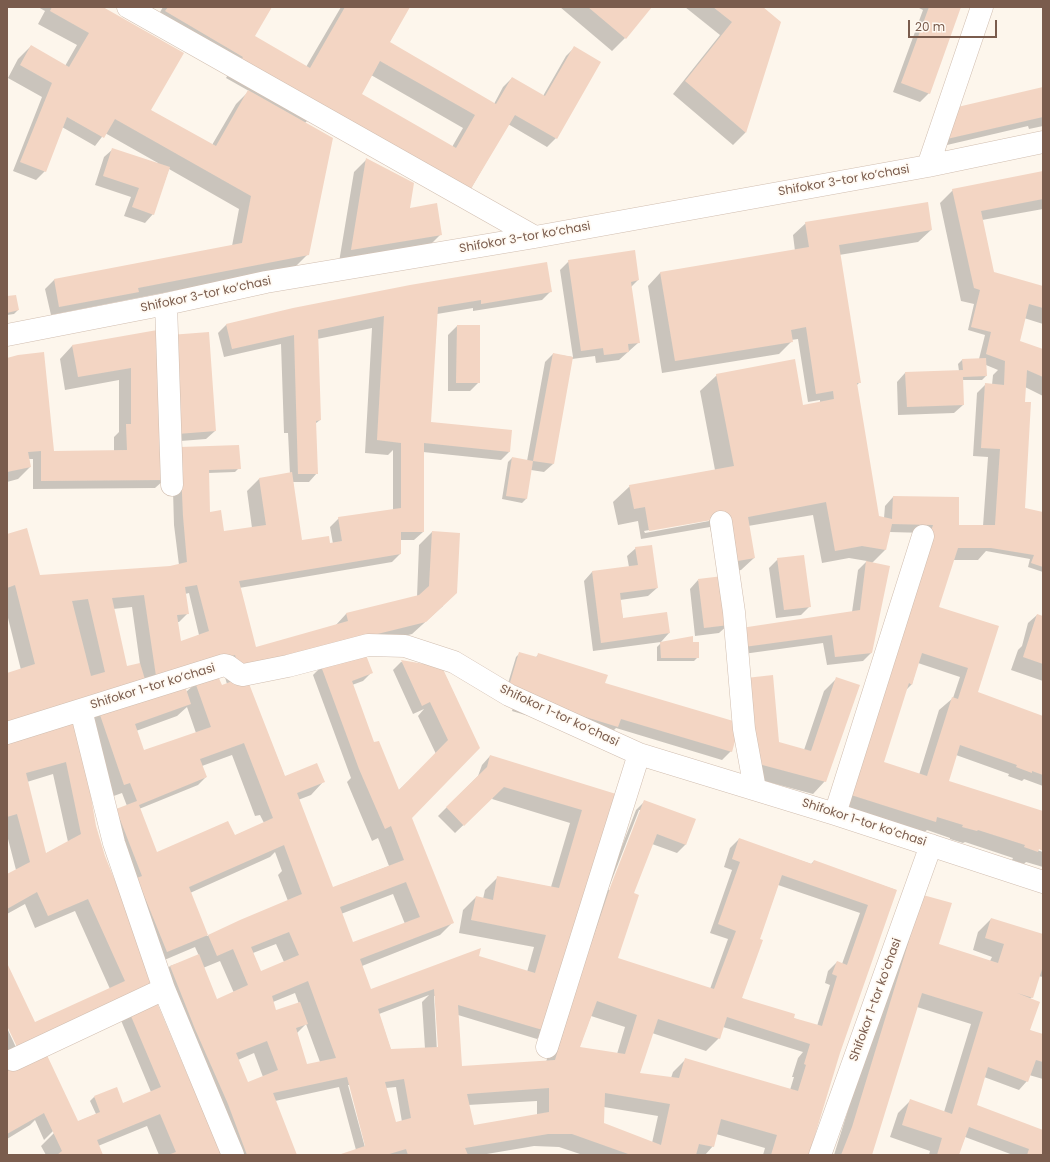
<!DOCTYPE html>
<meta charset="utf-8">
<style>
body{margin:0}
#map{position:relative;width:1050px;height:1162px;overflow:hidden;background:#fdf6ec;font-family:Poppins,sans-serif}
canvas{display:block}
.frame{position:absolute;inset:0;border:8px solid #7a5c4d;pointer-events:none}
.scale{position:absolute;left:908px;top:20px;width:89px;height:18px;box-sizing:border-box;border:2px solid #7a5c4d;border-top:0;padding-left:5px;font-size:12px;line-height:14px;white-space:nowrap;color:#7a5c4d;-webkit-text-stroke:3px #fffaf3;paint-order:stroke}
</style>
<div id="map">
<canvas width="1050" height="1162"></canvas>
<div class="frame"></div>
<div class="scale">20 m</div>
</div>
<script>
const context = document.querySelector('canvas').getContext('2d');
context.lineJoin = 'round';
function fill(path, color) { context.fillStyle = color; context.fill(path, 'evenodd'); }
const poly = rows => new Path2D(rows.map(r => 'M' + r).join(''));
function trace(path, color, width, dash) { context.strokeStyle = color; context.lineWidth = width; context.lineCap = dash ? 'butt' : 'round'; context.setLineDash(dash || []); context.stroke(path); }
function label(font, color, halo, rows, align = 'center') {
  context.font = font + ' Poppins,sans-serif'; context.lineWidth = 3.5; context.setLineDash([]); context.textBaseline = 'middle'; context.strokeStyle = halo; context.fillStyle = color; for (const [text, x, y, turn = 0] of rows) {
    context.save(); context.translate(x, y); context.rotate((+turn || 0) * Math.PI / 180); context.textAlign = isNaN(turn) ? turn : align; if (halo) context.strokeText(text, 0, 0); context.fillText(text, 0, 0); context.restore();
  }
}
fill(poly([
 [38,7,101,7,150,110,212,145,236,104,249,91,226,78,231,69,153,24,163,7,270,7,253,37,306,67,341,7,409,7,389,43,494,104,503,87,512,78,543,96,566,56,574,48,556,138,547,147,508,124,469,192,309,119,305,123,308,254,295,267,51,315,45,289,54,280,232,246,239,209,169,169,153,214,145,223,124,216,131,197,95,185,104,157,113,149,157,164,158,163,105,133,95,146,62,127,45,171,36,180,13,171,42,97,8,78,18,59,31,46,65,66,77,45,38,24,45,11],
 [371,75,463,128,452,147,360,94],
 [560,7,650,7,625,38,612,51],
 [685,7,762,7,780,22,745,133,733,145,673,94,720,35],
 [917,7,960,7,929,93,920,102,893,92,923,10],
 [1043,88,1043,126,1029,129,1028,126,930,149,941,119],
 [366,160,408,209,441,234,428,247,339,262,354,172],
 [1043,172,1043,209,982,220,993,273,1043,287,1043,324,1024,318,1019,342,1043,350,1043,396,1025,387,1023,509,1043,513,1043,572,1028,567,1030,559,986,551,978,560,953,560,937,608,997,627,975,696,1043,717,1043,786,1024,779,1022,781,1008,776,1009,774,956,755,947,782,1043,812,1043,849,1034,847,1034,849,1043,852,1043,867,1026,862,1024,864,1012,860,1013,858,965,842,963,843,950,839,950,838,927,830,922,834,836,807,926,533,889,532,885,550,872,563,871,653,863,661,827,665,823,643,736,655,742,629,852,612,858,570,867,561,849,558,822,563,813,515,748,526,754,558,741,570,719,574,710,527,641,539,638,521,618,525,613,502,630,486,715,470,700,391,717,375,803,406,820,403,820,400,808,402,798,339,791,340,792,341,779,354,662,373,648,286,660,273,795,251,793,235,806,223,931,230,918,242,839,255,860,382,856,386,878,517,884,518,885,506,893,497,958,526,983,526,988,457,973,456,977,393,985,385,992,385,993,375,998,370,986,365,986,376,982,380,962,380,963,405,954,413,898,415,897,382,905,373,959,371,958,364,962,360,979,359,985,335,968,330,974,304,961,301,940,203,953,190],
 [709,519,709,521,645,533,644,531],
 [918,663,960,677,953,698,939,710,919,775,883,763,906,690,912,684],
 [569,261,638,280,631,287,638,343,619,360,596,363,595,356,572,359,553,464,544,472,531,470,526,499,522,503,502,499,508,462,512,458,527,461,545,362,553,354,573,357,560,270],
 [551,291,542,300,473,311,473,308,437,314,430,423,510,451,501,460,423,452,423,532,414,540,400,540,400,554,392,562,239,588,255,649,335,626,346,614,417,597,419,545,432,532,443,606,412,634,339,653,246,679,285,777,323,782,311,795,298,800,332,888,389,866,378,838,372,841,347,782,351,778,313,675,321,667,371,673,363,681,352,685,374,744,398,791,436,754,418,716,424,709,413,714,393,670,401,662,442,668,479,748,411,818,452,923,440,935,362,966,370,990,476,960,527,972,534,947,459,933,463,910,476,897,483,899,485,890,498,877,551,887,570,823,492,799,493,797,455,833,438,816,478,776,482,765,490,756,615,795,546,1031,537,1039,458,1015,461,1067,546,1062,569,985,603,895,636,810,644,802,686,844,677,853,652,844,633,893,617,959,710,989,728,939,710,933,732,870,724,867,730,848,739,839,811,864,814,861,896,890,839,1053,808,1155,763,1155,765,1148,716,1134,713,1146,705,1155,583,1155,559,1147,534,1146,481,1155,341,1155,356,1150,339,1087,275,1101,296,1155,236,1155,158,979,170,966,199,956,195,947,155,964,108,818,127,806,122,793,111,797,86,726,99,713,186,692,196,683,221,686,227,684,221,664,172,685,7,674,21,670,7,614,7,535,40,577,171,567,179,565,174,525,172,457,239,468,235,472,208,473,209,513,223,532,252,528,247,491,259,479,290,474,288,433,284,433,281,344,224,357,218,333,226,325,293,309],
 [372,328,365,453,388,455,393,450,393,510,339,518,330,527,333,544,329,544,300,541,293,482,309,482,317,473,315,424,320,420,317,339],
 [189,593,199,635,180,643,177,622,179,622,188,613,185,594],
 [132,607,140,664,126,668,113,609],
 [187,707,196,733,143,751,136,731,177,716],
 [232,755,255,816,260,815,264,823,234,836,156,854,139,809,198,785,206,777,202,766],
 [639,810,641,810,610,890,608,890],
 [275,852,282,871,278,875,288,901,207,936,190,893,270,857],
 [778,885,860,913,842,964,837,962,828,971,825,983,830,985,817,1026,793,1018,741,998,759,940],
 [393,894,405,924,353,944,341,914],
 [276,944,284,962,261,973,253,953],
 [220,961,234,993,216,1001,203,968],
 [295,993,299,1004,275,1011,273,1002],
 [429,995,422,1002,425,1049,391,1050,379,1014],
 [434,996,436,996,439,1052,437,1052],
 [591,1016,625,1027,617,1054,579,1048],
 [306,1024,320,1062,306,1065,297,1033],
 [723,1027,803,1052,798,1058,792,1077,794,1077,790,1090,686,1059,673,1072,671,1078,639,1074,652,1033,706,1051,719,1038],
 [254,1053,263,1077,247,1083,238,1060],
 [348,1085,350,1085,368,1150,366,1151],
 [396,1087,402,1122,395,1124,386,1088],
 [537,1101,537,1115,473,1126,468,1105],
 [604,1107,658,1116,652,1143,603,1124],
 [7,298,18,310,14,314,7,315],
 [457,326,479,382,470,391,448,391,448,335],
 [162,330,215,431,206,439,168,442,164,480,155,488,33,489,33,459,29,459,30,467,18,479,7,482,7,359,53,452,114,451,114,437,119,432,119,380,65,390,60,359,72,346],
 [636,548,657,588,648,596,620,600,623,619,669,633,661,642,593,651,584,581,592,572,629,567,627,556],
 [778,559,810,606,801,615,776,618,769,568],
 [698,580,728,625,719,633,695,636,690,589],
 [1037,615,1043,617,1043,681,1011,670,1018,650,1022,646,1028,623],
 [661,643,692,643,698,657,694,661,657,661,657,647],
 [520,653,535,658,538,655,606,675,604,684,737,723,734,692,746,679,772,676,778,743,804,750,824,691,837,678,858,686,825,781,813,794,742,775,737,728,731,751,722,760,616,728,605,739,512,711,517,694,506,690,516,657],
 [77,722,95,827,104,856,157,987,144,1000,7,1062,7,1028,20,1056,22,1055,7,1024,7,965,34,1023,110,989,75,911,35,928,25,904,7,914,7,875,16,870,7,835,7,741],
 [53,774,68,842,45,854,27,782],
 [911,908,938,945,990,961,992,957,973,950,978,932,991,919,1043,935,1043,977,1038,976,1032,997,1030,999,1029,1030,1043,1035,1043,1079,1029,1075,1027,1081,1019,1090,984,1077,976,1106,1043,1131,1043,1155,1013,1155,965,1137,958,1155,929,1155,930,1151,890,1137,898,1113,910,1101,944,1112,971,1024,917,1007,871,1155,834,1155],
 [129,1010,187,1077,223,1155,159,1155,147,1126,98,1146,102,1155,46,1155,41,1146,54,1133,54,1130,44,1140,35,1120,30,1125,7,1139,7,1071,77,1122,96,1114,90,1101,94,1097,122,1104,151,1092,120,1018]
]), '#0003');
fill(poly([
 [52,7,103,7,184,53,151,110,216,146,248,90,333,138,309,255,138,288,139,292,59,307,54,279,242,243,251,196,115,119,104,138,67,117,46,172,20,162,52,83,20,65,31,45,69,67,89,33,50,11],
 [168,7,272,7,255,36,310,68,345,7,410,7,390,42,496,104,512,77,545,96,574,46,601,62,557,139,515,115,469,192,238,65,243,57,165,11],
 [380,61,475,115,456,148,362,94],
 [588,7,652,7,626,39],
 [713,7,763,7,781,22,746,133,685,81,732,22],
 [929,7,961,7,930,94,901,83],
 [1043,87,1043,117,938,141,949,109],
 [112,148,170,167,154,215,132,207,139,188,103,176],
 [366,158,414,183,410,208,437,203,442,235,351,250],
 [1043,171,1043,199,981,211,994,272,1043,286,1043,308,1029,304,1020,341,1043,349,1043,377,1027,370,1025,402,1031,402,1025,508,1043,512,1043,567,1031,563,1034,555,991,548,958,548,939,607,999,626,978,692,1043,716,1043,775,1032,771,1032,773,1016,767,1017,765,960,745,949,781,1043,811,1043,851,1039,849,1038,852,1024,847,1025,845,978,830,977,831,962,827,963,825,937,817,936,822,848,794,933,525,892,524,886,550,862,546,835,551,826,502,748,517,755,558,732,562,723,518,649,531,645,507,634,509,629,485,734,466,716,374,795,359,803,405,834,399,833,391,816,394,806,327,791,330,793,342,675,361,660,272,809,247,805,222,928,202,932,230,839,245,861,383,857,383,879,516,892,519,893,496,959,497,959,525,995,525,1000,449,981,448,985,383,1004,385,1005,361,986,354,991,332,971,327,980,290,974,288,952,189],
 [922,653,968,668,958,699,952,697,927,776,884,762,909,683,912,685],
 [635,250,639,280,631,282,640,343,628,344,629,352,604,355,603,348,581,351,568,260],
 [547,262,552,292,481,304,481,300,438,307,431,422,512,430,510,452,424,443,424,532,401,532,401,554,239,581,256,647,348,621,346,613,419,595,429,586,432,531,460,533,457,593,426,622,353,640,240,673,235,655,185,672,156,676,144,595,112,598,127,666,140,663,147,686,7,726,7,673,35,664,15,585,7,588,7,534,27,528,40,575,170,566,187,562,183,516,180,447,239,445,241,469,209,470,210,512,221,510,224,531,266,525,259,478,292,472,302,540,329,536,330,543,342,541,338,517,401,508,401,443,377,440,384,316,318,330,321,420,316,421,318,474,298,474,294,335,232,349,226,324,293,308,410,285],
 [197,585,209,631,181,641,177,615,189,614,185,587],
 [88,599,105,672,91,676,72,601],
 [16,295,19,310,7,313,7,296],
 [457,325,480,325,480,383,456,383],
 [163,329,165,480,41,481,41,451,28,452,31,467,7,472,7,358,18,355,44,352,54,451,127,450,126,424,131,424,131,368,78,377,72,345],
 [209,332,216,431,177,434,170,335],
 [553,353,573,357,554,464,533,461,527,499,506,496,512,457,533,461],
 [986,358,987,376,963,377,964,405,907,407,905,372,963,370,962,359],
 [652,545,658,588,620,593,623,618,667,612,670,633,601,643,592,571,638,565,635,547],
 [804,555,811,607,784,610,777,558],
 [866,561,890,566,872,653,835,657,832,635,744,647,741,628,860,610],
 [723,576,729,625,704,628,698,579],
 [1037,614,1043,616,1043,664,1023,657],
 [693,636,693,642,699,642,699,658,661,658,660,642],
 [364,650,373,673,352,681,374,742,379,741,399,790,448,740,430,702,422,706,401,660,442,667,480,748,412,818,454,923,360,959,371,989,481,948,479,956,535,973,546,935,471,920,476,896,493,900,497,876,559,888,582,810,504,787,464,826,446,807,487,767,490,755,616,794,546,1031,458,1005,462,1066,555,1060,582,971,611,885,644,800,696,819,686,845,657,834,634,893,639,895,618,958,714,989,736,931,718,924,740,862,732,859,739,838,812,864,814,860,897,890,840,1053,809,1155,771,1155,777,1135,721,1119,714,1147,699,1144,696,1155,631,1155,572,1134,548,1134,465,1148,468,1155,408,1155,406,1149,386,1155,338,1155,365,1146,347,1077,273,1093,297,1155,247,1155,228,1104,195,1029,170,966,199,954,217,999,248,985,233,949,217,956,208,935,167,952,137,878,142,876,116,809,137,801,130,783,124,785,99,712,184,683,191,704,135,724,144,750,211,727,195,682,217,674,222,685,246,676,285,776,317,763,325,782,297,793,333,887,404,860,391,826,385,829,359,769,321,666],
 [244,743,273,818,235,835,228,821,157,852,139,805,207,777,200,759],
 [284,845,302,894,240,920,208,935,189,887],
 [782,875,868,905,847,965,837,961,832,974,837,976,822,1026,794,1018,795,1014,742,998,763,940,760,939],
 [406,882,420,917,353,942,340,907],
 [289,932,299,955,261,971,251,947],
 [308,981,336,1058,307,1064,296,1028,308,1024,300,1002,276,1010,272,996],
 [434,989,438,1047,391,1049,378,1009],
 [597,1001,637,1015,625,1054,580,1047],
 [727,1017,810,1044,804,1064,806,1065,798,1091,685,1058,679,1078,640,1073,658,1019,720,1039],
 [267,1041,278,1070,248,1082,236,1053],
 [404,1079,411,1118,396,1122,385,1082],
 [549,1088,549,1112,474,1125,467,1094],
 [605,1093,670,1104,661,1145,604,1123],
 [519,652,537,657,538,653,608,675,605,683,740,723,732,752,621,719,618,727,524,698,509,686],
 [773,675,779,742,811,751,836,677,860,685,826,782,755,763,746,678],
 [78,721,96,826,105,856,158,987,19,1051,7,1026,7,963,35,1022,125,981,88,899,48,916,37,892,7,909,7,874,30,862,17,814,7,817,7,740],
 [66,762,81,834,46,853,26,773],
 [923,895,952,903,939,944,998,963,1004,944,985,938,991,918,1043,934,1043,966,1033,998,1017,993,1040,1002,1030,1030,1043,1034,1043,1062,1036,1060,1028,1082,988,1067,977,1105,1043,1130,1043,1155,1027,1155,1029,1149,969,1127,959,1155,937,1155,942,1138,902,1125,910,1099,952,1114,983,1012,922,993,872,1155,841,1155,852,1127],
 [155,998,188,1076,224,1155,168,1155,176,1152,160,1114,97,1140,103,1155,57,1155,62,1151,44,1113,7,1134,7,1070,45,1051,78,1121,100,1112,94,1096,117,1087,123,1103,161,1087,128,1009]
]), '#f3d5c3');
const minor = poly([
 [128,7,535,237],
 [928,166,982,7],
 [166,304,172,485],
 [7,335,166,304,266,282,535,237,928,166,1043,142],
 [721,522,734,612,744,729,755,789],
 [81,710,114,843,164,989,233,1155],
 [7,733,224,665,228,666,239,674,243,675,288,666,368,645,405,646,454,662,509,695,639,754,835,814,1043,882],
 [835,814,923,536],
 [547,1047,639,754],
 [13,1060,164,989],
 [820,1155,931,845]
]);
trace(minor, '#d1beb0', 23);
trace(minor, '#fff', 22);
label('12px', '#7a5c4d', '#fffaf3', [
 ["Shifokor 3-tor koʼchasi",844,181,-10],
 ["Shifokor 3-tor koʼchasi",525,238,-10],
 ["Shifokor 3-tor koʼchasi",206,295,-12],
 ["Shifokor 1-tor koʼchasi",153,687,-17],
 ["Shifokor 1-tor koʼchasi",559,716,25],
 ["Shifokor 1-tor koʼchasi",864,823,18],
 ["Shifokor 1-tor koʻchasi",876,1000,-70]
]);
</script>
